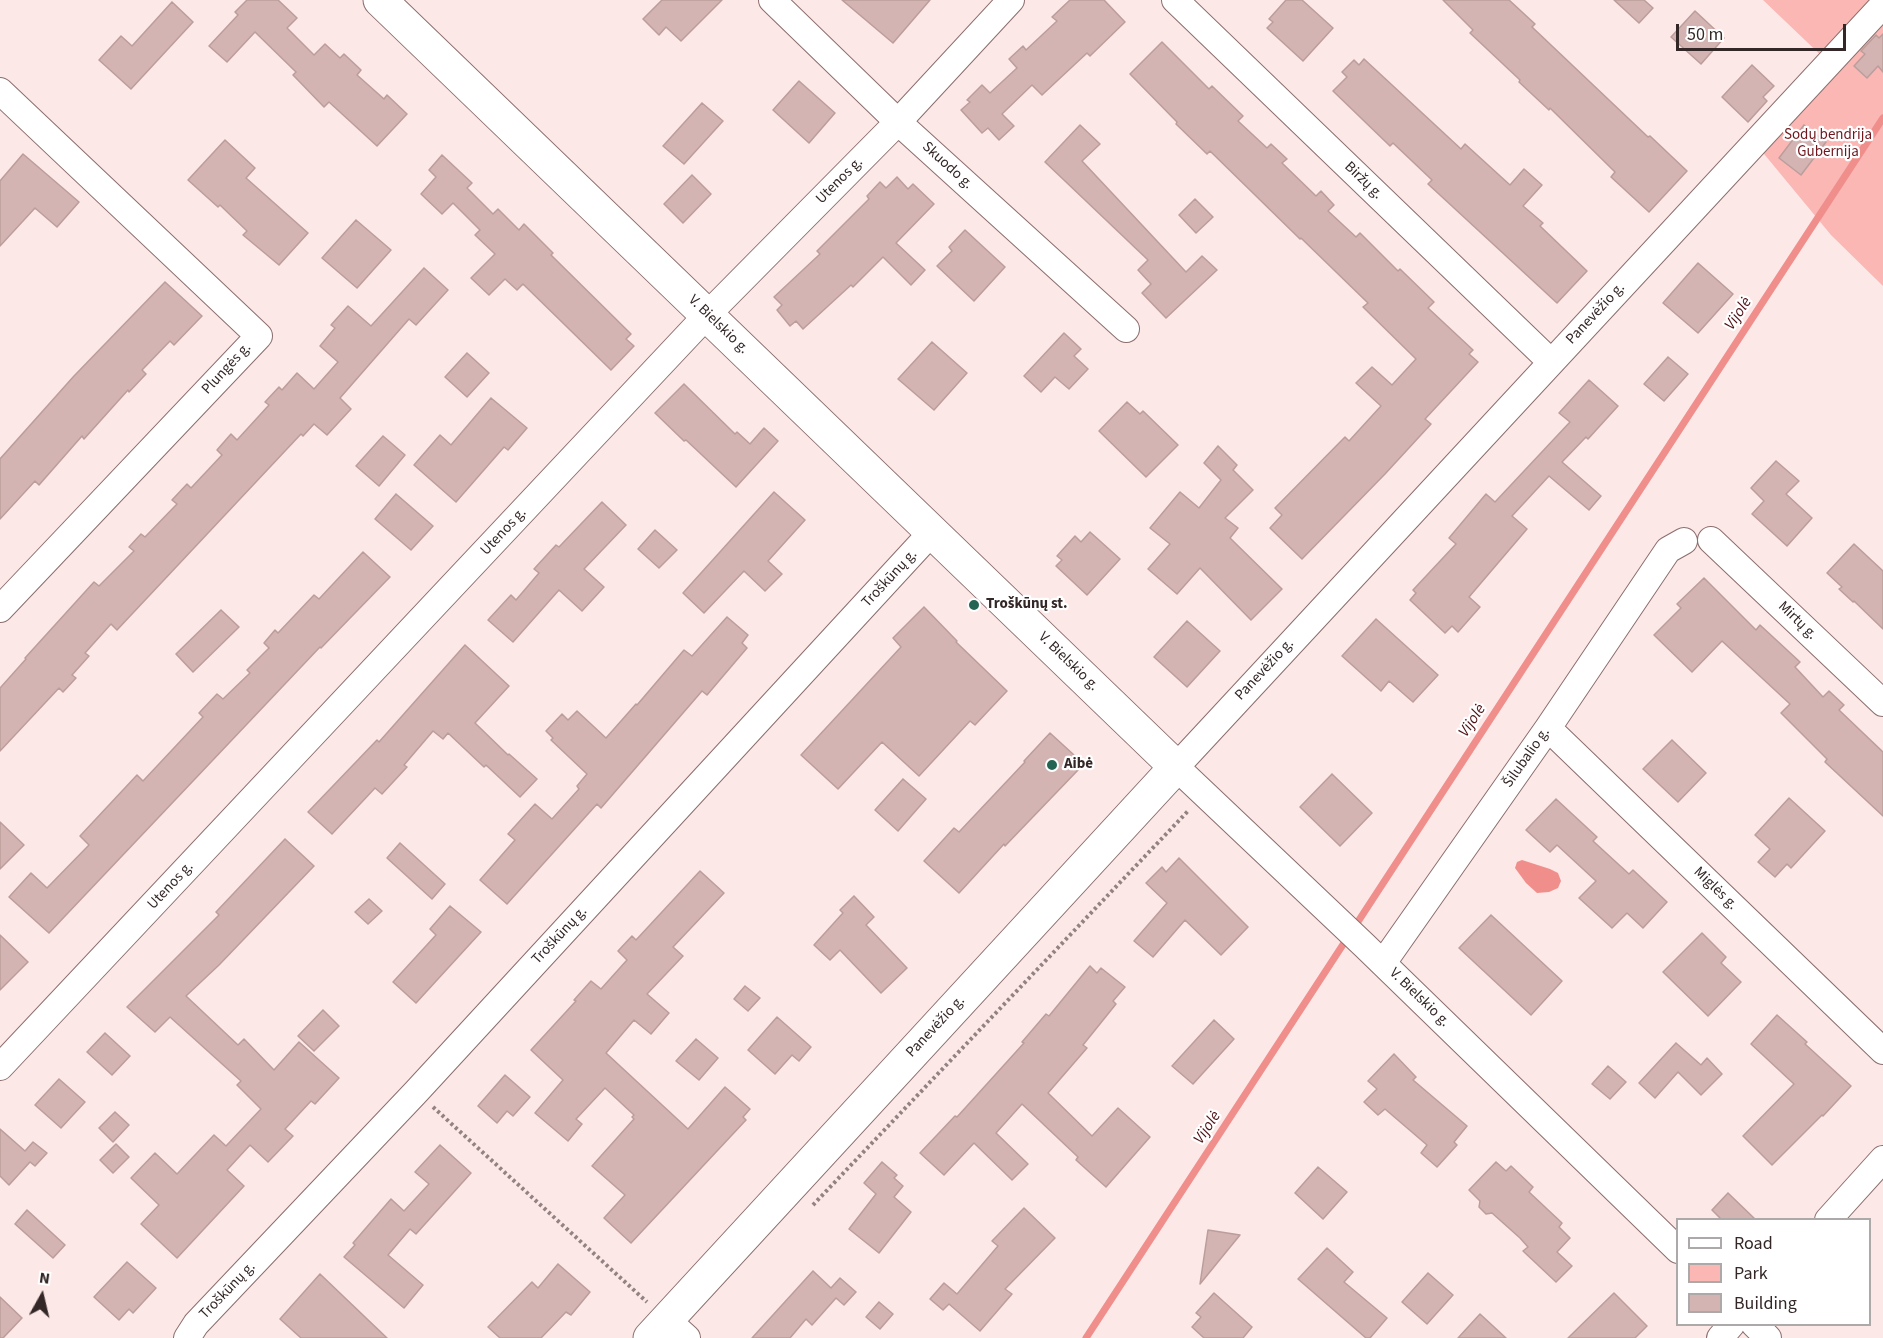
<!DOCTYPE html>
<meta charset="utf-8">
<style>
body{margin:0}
#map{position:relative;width:1883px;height:1338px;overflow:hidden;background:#fce8e7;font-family:"Source Sans 3",sans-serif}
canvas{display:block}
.legend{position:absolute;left:1676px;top:1218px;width:195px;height:108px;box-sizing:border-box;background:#fff;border:2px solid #ada9a9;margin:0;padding:8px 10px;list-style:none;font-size:18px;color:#332727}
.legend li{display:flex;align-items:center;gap:12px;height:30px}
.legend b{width:30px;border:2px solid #ada9a9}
.north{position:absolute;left:12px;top:1266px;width:60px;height:60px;-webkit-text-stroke:4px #fff;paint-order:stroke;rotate:8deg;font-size:16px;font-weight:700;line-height:24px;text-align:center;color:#332727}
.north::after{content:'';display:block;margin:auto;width:21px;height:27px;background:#332727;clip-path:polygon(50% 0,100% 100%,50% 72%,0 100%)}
.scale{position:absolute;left:1676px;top:24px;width:170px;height:27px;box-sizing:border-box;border:3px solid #332727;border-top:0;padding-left:8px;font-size:18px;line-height:21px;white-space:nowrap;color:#332727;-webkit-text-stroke:4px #fff;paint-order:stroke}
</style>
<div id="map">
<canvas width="1883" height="1338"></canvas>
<ul class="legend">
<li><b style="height:8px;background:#fff"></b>Road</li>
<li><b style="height:16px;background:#fab7b4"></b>Park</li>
<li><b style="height:16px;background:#d4b4b3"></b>Building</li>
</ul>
<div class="north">N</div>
<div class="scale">50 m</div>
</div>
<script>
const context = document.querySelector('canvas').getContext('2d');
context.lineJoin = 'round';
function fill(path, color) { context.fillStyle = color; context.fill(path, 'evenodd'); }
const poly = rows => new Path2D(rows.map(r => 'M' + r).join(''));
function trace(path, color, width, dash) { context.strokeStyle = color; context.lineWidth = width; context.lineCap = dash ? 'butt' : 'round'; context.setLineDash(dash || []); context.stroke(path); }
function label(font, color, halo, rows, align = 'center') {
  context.font = font + ' "Source Sans 3",sans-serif'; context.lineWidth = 4.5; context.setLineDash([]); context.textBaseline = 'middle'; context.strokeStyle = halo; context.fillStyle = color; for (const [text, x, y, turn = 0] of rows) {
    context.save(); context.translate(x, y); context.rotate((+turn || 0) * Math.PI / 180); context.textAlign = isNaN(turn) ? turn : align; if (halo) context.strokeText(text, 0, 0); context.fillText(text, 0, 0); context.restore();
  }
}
fill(poly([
 [1763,0,1883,0,1883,286,1831,235,1755,143,1829,63]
]), '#fab7b4');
fill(poly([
 [1522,860,1550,869,1558,873,1561,881,1558,888,1549,892,1537,893,1526,883,1515,868,1517,862]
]), '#f08e8c');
trace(poly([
 [1086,1338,1883,118]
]), '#f08e8c', 7);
const building = poly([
 [247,0,278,0,297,18,287,28,314,55,325,44,340,58,344,54,361,70,357,75,384,99,387,95,407,114,377,146,329,102,324,107,293,75,296,72,255,32,227,62,209,46,238,15,235,12,247,0],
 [662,0,722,0,681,41,666,27,659,35,643,19,662,0],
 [842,0,930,0,893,43,842,0],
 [1070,0,1104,0,1125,22,1090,56,1087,53,1042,95,1032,85,1002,114,1014,126,999,140,988,128,982,133,961,110,970,102,967,100,982,85,990,93,1017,68,1009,59,1023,46,1026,50,1057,21,1052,17,1070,0],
 [1286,0,1302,0,1333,28,1303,61,1267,28,1273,22,1269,19,1286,0],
 [1443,0,1509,0,1535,24,1532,27,1648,137,1650,136,1687,171,1649,212,1611,177,1615,172,1550,108,1549,110,1519,82,1520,80,1470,33,1473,30,1443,0],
 [1614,0,1644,0,1653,8,1639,23,1614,0],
 [172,2,193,22,131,89,99,60,121,36,132,46,172,2],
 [1695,11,1724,38,1701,64,1671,37,1695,11],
 [1883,34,1883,72,1878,66,1867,78,1854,66,1865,54,1861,51,1876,35,1879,38,1883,34],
 [1162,42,1209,89,1212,86,1243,116,1238,121,1267,148,1271,144,1287,159,1282,163,1316,196,1321,191,1334,205,1328,211,1356,237,1360,233,1398,271,1400,269,1434,302,1428,308,1473,350,1469,354,1478,362,1425,419,1431,424,1385,474,1302,559,1270,528,1282,515,1275,508,1345,437,1349,441,1381,406,1356,383,1372,367,1392,385,1416,359,1363,307,1368,303,1301,238,1300,239,1210,151,1207,154,1176,124,1177,122,1130,74,1162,42],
 [1364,59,1461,149,1465,144,1510,185,1524,169,1542,185,1523,206,1543,223,1540,226,1587,271,1557,303,1428,184,1432,180,1393,143,1390,146,1333,91,1347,77,1342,72,1354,60,1359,65,1364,59],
 [1752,65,1774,86,1763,97,1767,101,1748,122,1722,97,1752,65],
 [799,81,835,113,809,143,773,110,799,81],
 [702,103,723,121,684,164,663,146,702,103],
 [1080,125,1100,144,1082,161,1186,272,1202,256,1217,270,1166,318,1142,293,1151,284,1138,270,1148,260,1045,162,1080,125],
 [1804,125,1826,142,1801,175,1779,158,1804,125],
 [225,140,255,168,246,178,308,233,279,265,243,235,247,231,220,205,218,207,188,180,225,140],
 [23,154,79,202,57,227,35,208,0,246,0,181,23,154],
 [442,155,472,183,467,188,493,214,498,209,519,230,524,224,553,253,551,255,631,334,626,339,634,346,611,370,523,284,517,290,505,279,489,295,471,278,495,254,475,235,480,230,453,203,442,214,421,194,436,177,429,170,442,155],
 [692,175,711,194,683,223,664,204,692,175],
 [897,177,908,189,913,184,934,204,896,243,925,270,911,285,883,257,853,287,851,285,803,329,796,321,790,326,777,310,782,305,774,297,820,254,817,251,869,199,867,196,880,182,886,188,897,177],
 [1195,199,1213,217,1196,233,1179,215,1195,199],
 [356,220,391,250,357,288,322,258,356,220],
 [965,230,1005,267,974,301,937,266,952,251,949,247,965,230],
 [1698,263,1733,294,1698,333,1663,303,1698,263],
 [424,268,448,290,416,325,409,319,340,398,351,409,327,435,314,424,303,436,301,434,117,630,111,624,85,653,89,656,72,675,76,678,63,692,59,688,0,751,0,688,26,659,25,658,94,582,99,586,134,551,129,547,141,534,145,537,177,504,172,500,187,484,191,488,222,455,217,450,231,434,237,440,269,405,265,402,279,387,282,390,297,373,314,389,338,362,320,346,335,328,331,325,348,306,371,326,424,268],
 [165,282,202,316,174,345,170,341,142,370,146,374,129,392,128,390,84,439,82,436,39,485,35,481,0,519,0,459,74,376,165,282],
 [1064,333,1081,349,1074,356,1088,369,1069,389,1055,377,1041,392,1024,376,1064,333],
 [932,342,967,373,934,410,898,379,932,342],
 [467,353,489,373,467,397,445,377,467,353],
 [1668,357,1688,374,1664,401,1644,384,1668,357],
 [1589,380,1618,406,1588,439,1586,437,1562,462,1601,496,1589,510,1549,476,1512,516,1527,529,1469,597,1480,607,1458,632,1452,626,1445,633,1410,600,1416,593,1413,590,1456,544,1449,538,1486,494,1495,502,1570,422,1559,413,1589,380],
 [684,384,735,434,737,432,750,444,764,428,778,441,736,487,686,440,684,441,655,413,684,384],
 [491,398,527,428,508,450,504,447,456,502,414,465,440,435,451,445,491,398],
 [1127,402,1140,414,1143,411,1178,445,1146,477,1099,431,1127,402],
 [383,436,405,455,379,486,356,466,383,436],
 [1218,446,1237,465,1233,470,1253,490,1225,518,1238,528,1230,538,1282,589,1251,620,1200,568,1177,594,1148,569,1170,544,1150,528,1180,492,1199,508,1221,480,1204,463,1218,446],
 [1776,461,1799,481,1786,494,1812,518,1787,546,1752,514,1764,501,1751,488,1776,461],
 [774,492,805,520,768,561,782,574,765,591,744,571,704,613,683,593,774,492],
 [396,494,433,526,411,550,375,519,396,494],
 [602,502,626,525,584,569,604,587,582,611,559,590,513,642,488,620,511,595,516,600,539,573,534,569,556,545,559,547,602,502],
 [655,530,677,550,659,568,638,549,655,530],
 [1090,532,1120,559,1087,595,1056,566,1062,560,1057,556,1075,536,1081,542,1090,532],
 [1854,544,1883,571,1883,629,1854,601,1853,602,1839,589,1842,587,1827,573,1854,544],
 [363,552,390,577,321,648,320,647,49,933,9,897,31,873,47,888,89,845,80,836,137,775,143,781,203,717,199,713,217,694,223,699,250,673,247,670,269,648,264,643,275,630,278,633,314,595,319,599,363,552],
 [1704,578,1756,630,1760,625,1800,662,1795,667,1823,697,1829,691,1844,705,1839,710,1883,752,1883,816,1825,762,1827,759,1781,713,1790,704,1722,641,1692,672,1654,635,1681,608,1677,604,1704,578],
 [924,607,957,641,956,642,1007,691,975,725,970,721,919,776,882,742,838,789,801,755,901,647,893,638,924,607],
 [221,610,239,627,193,672,176,654,221,610],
 [727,617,748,635,742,643,747,648,707,695,702,691,601,808,597,804,507,904,480,880,515,840,508,834,535,804,552,819,579,789,577,786,587,774,551,740,553,738,546,731,562,714,568,720,577,711,606,738,636,704,637,705,684,650,692,656,727,617],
 [1376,619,1438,675,1413,702,1389,681,1381,691,1342,656,1376,619],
 [1187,621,1220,651,1187,687,1154,657,1187,621],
 [465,645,509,686,475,723,508,755,509,754,537,779,520,797,486,765,484,767,448,733,443,739,433,731,404,765,407,767,382,794,375,788,332,834,308,812,377,740,379,742,465,645],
 [1050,733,1074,755,1070,759,1080,768,1005,846,1004,844,959,893,924,861,954,828,959,832,1025,762,1024,761,1050,733],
 [1672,740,1706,773,1678,802,1643,769,1672,740],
 [1332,774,1372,813,1340,846,1300,807,1332,774],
 [903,779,926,799,898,831,875,810,903,779],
 [1789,798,1825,831,1791,868,1787,864,1775,877,1758,862,1770,849,1755,835,1789,798],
 [1556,799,1597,837,1593,841,1629,874,1633,870,1667,902,1643,928,1627,913,1612,928,1579,898,1596,881,1557,845,1550,852,1526,830,1556,799],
 [0,822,24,845,0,869,0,822],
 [285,839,314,866,219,965,186,996,238,1045,244,1039,274,1070,299,1042,339,1078,315,1104,311,1101,285,1129,293,1136,268,1162,250,1145,227,1170,244,1186,177,1258,141,1224,159,1205,131,1178,155,1153,177,1174,214,1135,226,1146,261,1109,237,1085,241,1081,170,1017,155,1032,127,1007,219,915,216,912,285,839],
 [400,843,445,884,432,899,387,858,400,843],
 [1179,858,1248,927,1221,955,1185,920,1153,957,1134,941,1167,903,1146,883,1162,867,1166,872,1179,858],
 [700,871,724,893,673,947,683,956,647,994,669,1013,651,1034,634,1020,606,1053,688,1129,725,1087,750,1109,743,1117,746,1120,631,1243,604,1218,625,1195,592,1166,634,1119,632,1117,634,1115,605,1088,576,1119,582,1124,568,1141,535,1113,563,1080,531,1050,576,1001,574,1000,591,981,601,989,627,960,618,951,632,936,636,940,700,871],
 [854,896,874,917,866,925,907,968,881,993,840,950,830,960,814,945,843,913,840,910,854,896],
 [369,899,382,911,368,924,355,912,369,899],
 [450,906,481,932,416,1003,393,982,436,935,430,929,450,906],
 [1491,915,1562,981,1531,1015,1459,948,1491,915],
 [1702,933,1726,957,1721,963,1741,982,1708,1016,1663,972,1702,933],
 [0,935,28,962,0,990,0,935],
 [1090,966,1097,973,1101,968,1125,987,1113,1001,1116,1004,1083,1045,1087,1048,1048,1093,1092,1136,1118,1108,1150,1137,1106,1187,1076,1160,1078,1157,1022,1104,996,1133,1028,1164,1012,1180,974,1143,944,1175,920,1153,955,1116,957,1117,1024,1043,1022,1042,1046,1014,1049,1016,1090,966],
 [745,986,760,998,748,1011,734,999,745,986],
 [323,1010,339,1026,314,1051,298,1036,323,1010],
 [1777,1015,1807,1042,1805,1044,1851,1086,1823,1116,1822,1115,1772,1165,1743,1136,1794,1084,1751,1044,1777,1015],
 [777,1017,811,1047,799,1061,792,1055,775,1074,748,1050,777,1017],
 [1214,1020,1234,1039,1193,1084,1172,1066,1214,1020],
 [105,1033,130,1056,112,1075,87,1052,105,1033],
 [696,1039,718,1058,699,1080,676,1061,696,1039],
 [1676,1043,1701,1065,1707,1058,1722,1074,1701,1095,1678,1072,1655,1098,1639,1083,1676,1043],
 [1394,1054,1416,1077,1413,1080,1467,1126,1454,1142,1457,1145,1437,1167,1421,1153,1427,1145,1385,1109,1378,1115,1364,1102,1377,1089,1368,1081,1394,1054],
 [1608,1066,1626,1082,1610,1099,1592,1084,1608,1066],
 [505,1075,530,1097,513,1116,507,1111,497,1123,478,1106,505,1075],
 [59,1079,85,1102,61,1128,35,1105,59,1079],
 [115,1112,129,1125,113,1142,99,1128,115,1112],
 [0,1129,25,1151,33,1142,47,1153,35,1166,30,1162,9,1185,0,1176,0,1129],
 [116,1144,129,1157,113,1173,100,1160,116,1144],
 [440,1145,471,1173,416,1234,410,1229,388,1255,423,1285,404,1308,344,1257,355,1245,353,1243,391,1199,404,1211,429,1184,415,1172,440,1145],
 [882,1162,897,1175,894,1178,903,1186,894,1197,911,1212,879,1253,849,1229,876,1194,864,1183,882,1162],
 [1496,1162,1506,1171,1511,1166,1533,1187,1529,1192,1562,1223,1559,1227,1570,1238,1557,1252,1572,1266,1556,1282,1523,1251,1528,1247,1520,1238,1492,1213,1486,1214,1479,1207,1480,1201,1469,1190,1496,1162],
 [1318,1167,1347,1192,1323,1219,1295,1193,1318,1167],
 [1728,1193,1756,1220,1722,1220,1712,1210,1728,1193],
 [1024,1208,1055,1238,1005,1289,1012,1294,980,1331,949,1304,943,1310,930,1299,944,1283,957,1294,998,1246,992,1241,1024,1208],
 [27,1210,65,1245,53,1258,15,1224,27,1210],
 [1208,1230,1240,1235,1200,1284,1208,1230],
 [1327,1248,1353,1272,1344,1282,1387,1318,1370,1338,1366,1338,1298,1279,1327,1248],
 [127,1262,156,1288,133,1313,129,1309,119,1320,94,1297,127,1262],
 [558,1264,590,1292,571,1315,566,1312,541,1338,500,1338,488,1327,532,1282,538,1288,558,1264],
 [813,1271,831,1288,840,1278,856,1292,844,1305,836,1298,812,1325,806,1319,790,1338,752,1338,813,1271],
 [1428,1273,1453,1295,1427,1324,1402,1302,1428,1273],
 [320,1274,387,1338,301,1338,280,1319,320,1274],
 [1214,1293,1252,1327,1243,1338,1204,1338,1192,1327,1201,1317,1196,1313,1214,1293],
 [1614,1293,1647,1326,1635,1338,1568,1338,1614,1293],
 [0,1297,22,1318,3,1338,0,1338,0,1297],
 [879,1302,893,1314,880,1329,866,1317,879,1302],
 [1480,1314,1506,1338,1458,1338,1480,1314]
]);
fill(building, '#d4b4b3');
trace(building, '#bb9d9b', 1.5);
const street = poly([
 [772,0,898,122,1126,329],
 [1175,0,1551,362],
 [0,91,259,336,0,609],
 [1711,540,1883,703],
 [1548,728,1883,1051],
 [1383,963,1548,728,1668,550,1684,541],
 [0,1067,707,315,898,122,1011,0],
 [1828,1220,1883,1159],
 [1678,1250,1365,946,1176,767,1883,5],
 [667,1320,687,1338],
 [1754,1324,1768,1338],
 [187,1338,196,1324,416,1092,932,532],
 [1720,1338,1732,1324]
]);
const secondary = poly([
 [380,0,1176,767,650,1338]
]);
trace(street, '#8b6e6d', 28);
trace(secondary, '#8b6e6d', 35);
trace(poly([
 [433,1107,647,1302],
 [813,1205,1189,810]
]), '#928282', 4, [3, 3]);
trace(street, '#fff', 26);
trace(secondary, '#fff', 33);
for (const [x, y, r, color] of [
 [974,605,6,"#236452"],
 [1052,765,6,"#236452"]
]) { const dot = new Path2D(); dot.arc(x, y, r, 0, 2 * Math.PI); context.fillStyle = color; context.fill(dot); trace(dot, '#fff', 2); }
label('15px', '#6e181e', '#fff', [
 ["Sodų bendrija",1828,136],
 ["Gubernija",1828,153]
]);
label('15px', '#332727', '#fff', [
 ["Skuodo g.",947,166,42],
 ["Utenos g.",840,181,-45],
 ["Biržų g.",1363,181,44],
 ["Panevėžio g.",1596,314,-47],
 ["V. Bielskio g.",718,325,44],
 ["Plungės g.",227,369,-47],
 ["Utenos g.",504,532,-47],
 ["Troškūnų g.",890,579,-47],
 ["Mirtų g.",1797,621,44],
 ["V. Bielskio g.",1068,662,44],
 ["Panevėžio g.",1265,670,-47],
 ["Šilubalio g.",1527,758,-55],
 ["Utenos g.",171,886,-47],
 ["Miglės g.",1715,889,44],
 ["Troškūnų g.",560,936,-47],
 ["V. Bielskio g.",1419,998,44],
 ["Panevėžio g.",936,1027,-47],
 ["Troškūnų g.",228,1291,-46]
]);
label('bold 15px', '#332727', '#fff', [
 ["Troškūnų st.",986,605],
 ["Aibė",1064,765]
], 'left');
label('italic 16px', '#4e1115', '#fff', [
 ["Vijolė",1739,314,-57],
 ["Vijolė",1473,721,-57],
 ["Vijolė",1208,1128,-57]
]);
</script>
